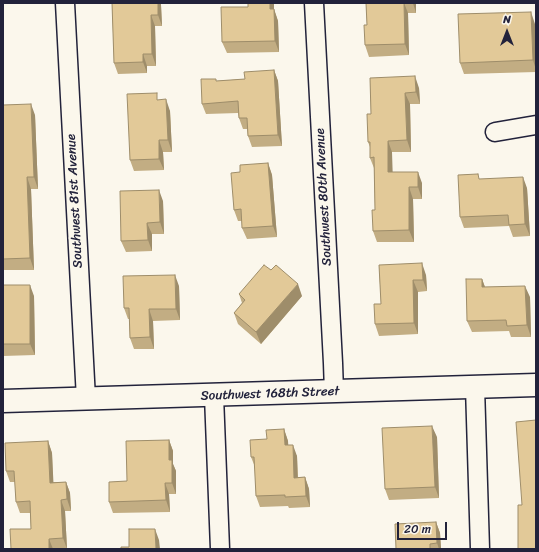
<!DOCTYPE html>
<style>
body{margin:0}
#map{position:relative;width:539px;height:552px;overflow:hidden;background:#fbf7ec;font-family:Sriracha,sans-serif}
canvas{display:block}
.frame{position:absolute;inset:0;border:4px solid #22223b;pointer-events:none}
.north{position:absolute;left:487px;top:12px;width:40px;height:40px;-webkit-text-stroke:3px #fbf7ec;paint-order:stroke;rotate:0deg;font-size:11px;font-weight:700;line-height:16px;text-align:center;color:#22223b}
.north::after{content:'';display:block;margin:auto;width:14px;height:18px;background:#22223b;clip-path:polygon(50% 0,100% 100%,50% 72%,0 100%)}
.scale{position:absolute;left:397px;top:522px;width:50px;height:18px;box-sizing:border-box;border:2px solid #22223b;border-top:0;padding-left:5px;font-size:12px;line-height:14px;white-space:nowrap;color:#22223b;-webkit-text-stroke:3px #fbf7ec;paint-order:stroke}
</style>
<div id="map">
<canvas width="539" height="552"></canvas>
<div class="frame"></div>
<div class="north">N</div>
<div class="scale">20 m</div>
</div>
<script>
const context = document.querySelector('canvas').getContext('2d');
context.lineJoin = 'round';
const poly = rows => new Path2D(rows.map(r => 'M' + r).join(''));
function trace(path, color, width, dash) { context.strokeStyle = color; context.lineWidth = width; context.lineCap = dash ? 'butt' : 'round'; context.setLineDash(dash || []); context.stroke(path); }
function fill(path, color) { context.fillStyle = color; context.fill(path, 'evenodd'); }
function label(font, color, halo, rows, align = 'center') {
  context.font = font + ' Sriracha,sans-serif'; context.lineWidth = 4; context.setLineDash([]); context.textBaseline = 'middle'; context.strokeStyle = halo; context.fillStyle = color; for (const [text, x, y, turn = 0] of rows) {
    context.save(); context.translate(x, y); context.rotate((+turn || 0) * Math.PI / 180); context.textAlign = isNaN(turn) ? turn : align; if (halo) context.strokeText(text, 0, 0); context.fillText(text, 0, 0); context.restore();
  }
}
const street = poly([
 [65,3,86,399],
 [314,3,333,363,334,392],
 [495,132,536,125],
 [475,387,480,549],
 [214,396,220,549]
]);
const secondary = poly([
 [3,401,536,385]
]);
trace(street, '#22223b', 21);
trace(secondary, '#22223b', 25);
trace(street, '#fbf7ec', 18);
trace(secondary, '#fbf7ec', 22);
fill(poly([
 [112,3,161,5,162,26,155,26,156,66,147,66,147,73,118,74,114,63],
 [366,3,416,3,416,13,408,13,409,55,369,57,365,45,367,25],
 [274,9,278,21,279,52,227,53,222,42],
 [535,24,536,72,464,74,460,63],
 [274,70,278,81,282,146,252,147,248,136,247,129,243,129,239,118,238,113,206,114,202,104,216,81,245,79],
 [370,78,419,88,420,104,410,104,411,152,392,152,392,172,422,183,422,199,413,199,414,242,377,242,373,231,375,210,374,168,370,158,370,147,368,142,371,114],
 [159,100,170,111,172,152,163,152,164,170,134,171,130,160],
 [3,105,35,115,38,189,31,189,34,270,3,270],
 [268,163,272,175,277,237,247,239,242,228,242,221,238,221,234,210,240,172],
 [480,179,527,188,530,236,513,237,509,226,464,228,460,217],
 [163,201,164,234,152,234,152,251,126,252,121,241],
 [379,265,426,275,427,291,418,292,418,334,379,336,375,324,381,304],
 [482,279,485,287,530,297,531,337,511,337,509,331,472,332,467,321],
 [3,285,34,296,35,355,3,356],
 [179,286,180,320,153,321,154,349,134,349,130,338,129,319,128,319,124,308],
 [239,294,302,296,261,344,238,324,234,313,242,303],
 [284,429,288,441,288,445,297,456,298,477,305,477,309,489,310,507,289,508,288,506,260,507,256,496,255,467,251,457,267,439],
 [437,437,439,498,389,500,385,489],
 [169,440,173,451,173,464,176,471,176,494,169,494,170,512,113,513,109,502,127,481],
 [48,441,52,453,53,482,66,482,70,493,71,511,65,511,67,549,11,549,31,529,30,513,20,513,16,502,15,482,10,482,6,471],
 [436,522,440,533,441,549,396,549]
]), '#c2ad83');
fill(poly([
 [158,3,161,3,161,5,162,26,158,15],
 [270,3,274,3,274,9,278,21,279,52,275,41,270,9],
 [404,3,408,13,409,55,405,44],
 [413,3,416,3,416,13],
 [531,12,535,24,536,70,533,60],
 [151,15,155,26,156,66,152,54],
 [143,54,147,66,147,73,143,62],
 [274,70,278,81,282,146,278,135],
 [415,76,419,88,420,104,416,92],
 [405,93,410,104,411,152,407,140],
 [166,99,170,111,172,152,168,140],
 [31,104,35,115,38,189,34,177],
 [159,140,163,152,164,170,159,159],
 [388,141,392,152,393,183,388,172],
 [268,163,272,175,277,237,273,226],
 [418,172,422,183,422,199,418,187],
 [27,177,31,189,34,270,30,258],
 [523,177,527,188,530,236,525,224],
 [409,187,413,199,414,242,409,230],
 [159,190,163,201,164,234,160,222],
 [147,223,152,234,152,251,148,240],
 [422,263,426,275,427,291,423,280],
 [175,275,179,286,180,320,176,309],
 [482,279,486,290,482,287],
 [413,280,418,292,418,334,414,323],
 [298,284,302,296,261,344,256,332],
 [30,285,34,296,35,355,30,344],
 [525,286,530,297,531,337,527,325],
 [149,309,153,321,154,349,150,337],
 [432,426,437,437,439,498,435,487],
 [284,429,288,441,289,456,285,445],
 [169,440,173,451,173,464,176,471,176,494,172,483,169,460],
 [48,441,52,453,54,494,50,483],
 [293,445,297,456,298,489,294,478],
 [305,477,309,489,310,507,306,496],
 [66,482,70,493,71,511,67,499],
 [165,483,169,494,170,512,166,500],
 [61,500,65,511,67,549,63,538],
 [436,522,440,533,441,549,439,549,437,543],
 [155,529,159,540,160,549,156,549],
 [49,539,53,549,49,549]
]), '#9e8d6a');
const building = poly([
 [112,3,158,3,158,15,151,15,152,54,143,54,143,62,114,63,112,3],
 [248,3,270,3,270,9,274,9,275,41,222,42,221,7,248,7,248,3],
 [366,3,404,3,405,44,365,45,364,25,367,25,366,3],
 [531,12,533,60,460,63,458,14,531,12],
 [274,70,278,135,248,136,247,118,239,118,238,101,202,104,201,79,216,79,216,81,245,79,244,72,274,70],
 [415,76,416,92,405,93,407,140,388,141,388,172,418,172,418,187,409,187,409,230,373,231,372,210,375,210,374,157,370,158,370,142,368,142,367,114,371,114,370,78,415,76],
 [157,93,157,100,166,99,168,140,159,140,159,159,130,160,127,94,157,93],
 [31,104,34,177,27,177,30,258,3,259,3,105,31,104],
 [268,163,273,226,242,228,241,209,234,210,231,173,240,172,240,165,268,163],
 [478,174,479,179,523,177,525,224,509,225,508,215,460,217,458,175,478,174],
 [159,190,160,222,147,223,148,240,121,241,120,191,159,190],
 [422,263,423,280,413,280,414,323,375,324,374,304,381,304,379,265,422,263],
 [264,265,271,270,276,265,298,284,256,332,234,313,245,300,239,294,264,265],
 [175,275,176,309,149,309,150,337,130,338,129,308,124,308,123,276,175,275],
 [466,279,482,279,482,287,525,286,527,325,507,326,506,320,467,321,466,279],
 [3,285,30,285,30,344,3,344,3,285],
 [536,420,536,549,518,549,518,505,522,505,516,422,536,420],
 [432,426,435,487,385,489,382,428,432,426],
 [284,429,285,445,293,445,294,478,305,477,306,496,285,497,285,495,256,496,254,457,251,457,250,440,267,439,266,430,284,429],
 [169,440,169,460,172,460,172,483,165,483,166,500,109,502,109,482,127,481,126,441,169,440],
 [48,441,50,483,66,482,67,499,61,500,63,538,49,539,49,549,11,549,10,529,31,529,30,501,16,502,14,471,6,471,5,443,48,441],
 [436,522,437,543,430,544,430,549,396,549,395,524,436,522],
 [129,529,155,529,156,549,121,549,121,547,129,547,129,529]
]);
fill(building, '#e2c998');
trace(building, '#9e8d6a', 1);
label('13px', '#22223b', '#fbf7ec', [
 ["Southwest 80th Avenue",324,197,-93],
 ["Southwest 81st Avenue",75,201,-93],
 ["Southwest 168th Street",270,394,-2]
]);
</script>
